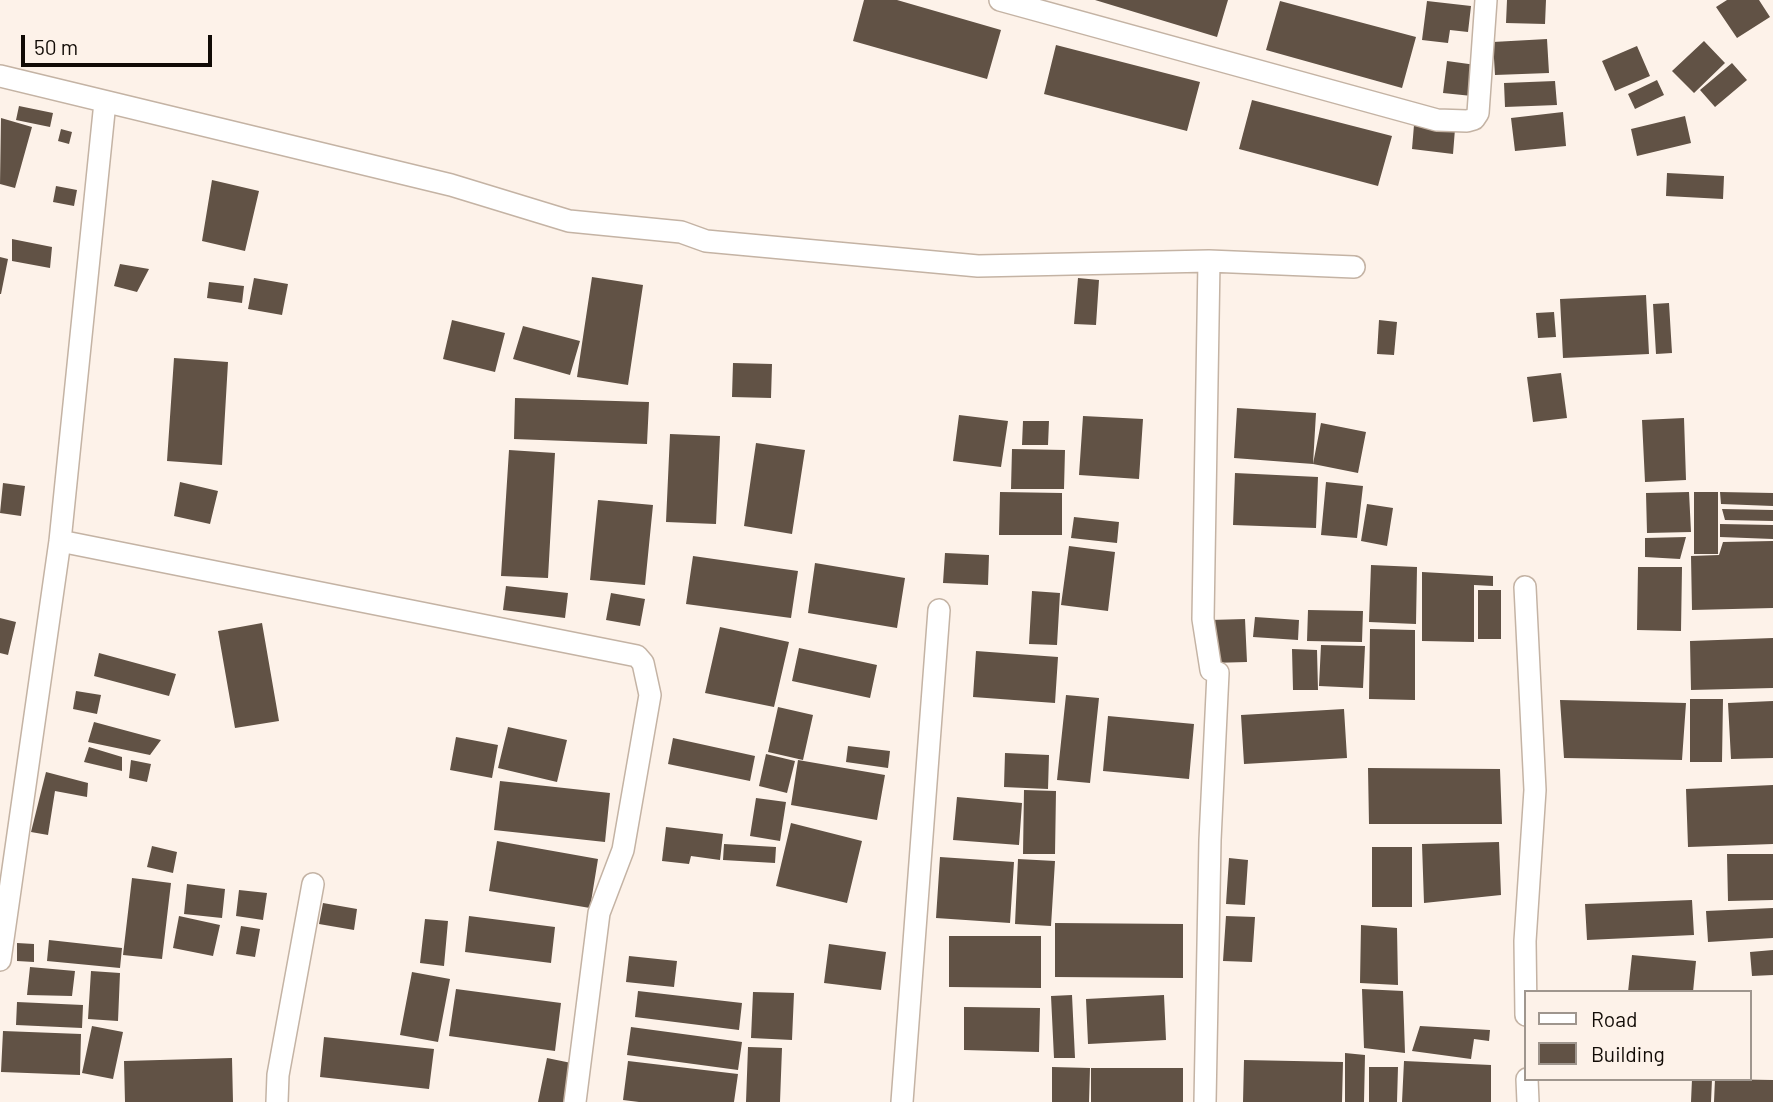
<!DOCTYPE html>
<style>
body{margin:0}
#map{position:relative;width:1773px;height:1102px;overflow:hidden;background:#fdf2e9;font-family:Barlow,sans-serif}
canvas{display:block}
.legend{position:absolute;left:1524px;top:990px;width:228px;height:91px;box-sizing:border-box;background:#fdf2e9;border:2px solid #9f968e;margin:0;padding:9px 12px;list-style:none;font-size:21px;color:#110b06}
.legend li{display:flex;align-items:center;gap:14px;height:35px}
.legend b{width:35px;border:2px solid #9f968e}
.scale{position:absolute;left:21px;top:35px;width:191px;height:32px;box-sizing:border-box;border:4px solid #110b06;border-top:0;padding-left:9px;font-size:21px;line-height:24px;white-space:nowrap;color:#110b06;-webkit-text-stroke:5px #fdf2e9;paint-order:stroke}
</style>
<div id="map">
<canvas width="1773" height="1102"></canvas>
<ul class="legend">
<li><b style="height:9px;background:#fff"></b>Road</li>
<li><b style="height:19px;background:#615245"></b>Building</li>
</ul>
<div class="scale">50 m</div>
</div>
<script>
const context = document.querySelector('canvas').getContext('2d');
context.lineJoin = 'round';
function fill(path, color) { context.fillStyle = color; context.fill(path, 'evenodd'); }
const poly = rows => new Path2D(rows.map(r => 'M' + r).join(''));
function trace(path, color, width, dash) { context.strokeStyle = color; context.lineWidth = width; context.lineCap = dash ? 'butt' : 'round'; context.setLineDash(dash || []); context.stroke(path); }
fill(poly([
 [864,0,897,0,1001,30,987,79,853,41],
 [1095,0,1228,0,1217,37],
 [1507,0,1546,0,1545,24,1506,23],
 [1727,0,1759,0,1770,17,1737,38,1716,7],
 [1280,1,1416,37,1402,88,1266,50],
 [1427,1,1471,6,1468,32,1450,30,1448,43,1422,40],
 [1547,39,1549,73,1495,75,1493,42],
 [1704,41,1725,63,1694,93,1672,71],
 [1056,45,1200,82,1187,131,1044,94],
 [1637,46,1650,76,1615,91,1602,61],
 [1447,61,1476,65,1472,96,1443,93],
 [1732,63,1747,80,1715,107,1700,90],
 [1657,80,1664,95,1635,109,1628,94],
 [1555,81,1557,105,1505,107,1504,83],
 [1252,100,1392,136,1378,186,1239,149],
 [19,106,53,113,50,127,16,120],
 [1563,112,1566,146,1515,151,1511,118],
 [1685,116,1691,143,1637,156,1631,129],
 [1,118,32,127,15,188,0,184],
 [1414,125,1455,129,1453,154,1412,149],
 [61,129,72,132,69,144,58,141],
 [1667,173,1724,176,1723,199,1666,196],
 [212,180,259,191,245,251,202,241],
 [56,186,77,190,74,206,53,202],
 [12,239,52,247,50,268,12,261],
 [0,257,8,259,1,294,0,294],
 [120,264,149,269,137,292,114,286],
 [592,277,643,285,628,385,577,377],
 [254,278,288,284,282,315,248,309],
 [1078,278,1099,280,1096,325,1074,324],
 [209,282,244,286,242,303,207,298],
 [1646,295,1649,354,1563,358,1560,299],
 [1669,303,1672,353,1656,354,1653,304],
 [1554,312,1556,337,1538,338,1536,313],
 [452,320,505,333,495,372,443,359],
 [1379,320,1397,322,1394,355,1377,354],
 [523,326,580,341,570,375,513,359],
 [174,358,228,362,222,465,167,461],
 [733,363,772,364,771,398,732,397],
 [1561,373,1567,418,1533,422,1527,377],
 [515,398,649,402,647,444,514,439],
 [1237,408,1316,413,1313,464,1234,458],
 [959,415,1008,421,1001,467,953,461],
 [1083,416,1143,419,1139,479,1079,475],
 [1684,418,1686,480,1645,482,1642,420],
 [1023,421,1049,421,1048,445,1022,445],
 [1321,423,1366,432,1358,473,1313,464],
 [670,434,720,436,716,524,666,522],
 [756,443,805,450,792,534,744,526],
 [1012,449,1065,450,1064,489,1011,489],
 [509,450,555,453,548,578,501,576],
 [1235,473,1318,477,1316,528,1233,525],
 [180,482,218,491,210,524,174,516],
 [1326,482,1363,486,1357,538,1321,535],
 [3,483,25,486,21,516,0,513],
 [1000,492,1062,493,1062,535,999,535],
 [1689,492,1691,532,1647,533,1646,493],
 [1694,492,1718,492,1718,554,1694,554],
 [1720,492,1773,493,1773,506,1721,504],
 [598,500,653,505,645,585,590,580],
 [1367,504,1393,508,1387,546,1361,541],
 [1722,509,1773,510,1773,521,1725,520],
 [1074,517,1119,522,1117,543,1071,538],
 [1720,524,1773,525,1773,539,1720,537],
 [1686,537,1680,559,1645,557,1645,538],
 [1773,541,1773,608,1692,610,1691,556,1719,555,1723,542],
 [1069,546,1115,552,1108,611,1061,605],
 [945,553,989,555,988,585,943,583],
 [693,556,798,571,791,618,686,604],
 [815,563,905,578,897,628,808,613],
 [1371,565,1417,567,1416,624,1369,622],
 [1638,567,1682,567,1681,631,1637,630],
 [1422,572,1493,576,1493,586,1474,585,1474,642,1422,641],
 [506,586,568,593,565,618,503,610],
 [1478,590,1501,590,1501,639,1478,639],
 [1032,591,1060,593,1057,645,1029,644],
 [611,593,645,599,640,626,606,620],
 [1308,610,1363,611,1362,642,1307,641],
 [1255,617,1299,620,1298,640,1253,637],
 [0,618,16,622,8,655,0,653],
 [1245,619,1247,662,1211,663,1210,620],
 [262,623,279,721,235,728,218,631],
 [720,627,789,642,774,707,705,693],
 [1370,629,1415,630,1415,700,1369,699],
 [1773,638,1773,688,1691,690,1690,641],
 [1321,645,1365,646,1363,688,1319,686],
 [799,648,877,665,870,698,792,681],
 [1292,649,1317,650,1318,690,1293,690],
 [976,651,1058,657,1055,703,973,697],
 [99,653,176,674,169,696,94,676],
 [76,691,101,695,97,714,73,709],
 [1066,695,1099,698,1090,783,1057,780],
 [1690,699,1723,699,1722,762,1690,762],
 [1560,700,1686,703,1682,760,1564,758],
 [1773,701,1773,758,1731,759,1728,703],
 [778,707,813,715,803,760,768,752],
 [1344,709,1347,758,1244,764,1241,715],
 [1108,716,1194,724,1189,779,1103,771],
 [94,722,161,740,150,755,88,742],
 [508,727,567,740,557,782,498,768],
 [456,737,498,745,492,778,450,770],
 [673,738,755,756,750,781,668,764],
 [848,746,890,751,888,768,846,762],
 [89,747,122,757,122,771,84,762],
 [1005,753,1049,755,1048,789,1004,787],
 [766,754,795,761,787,793,759,786],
 [131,760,151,764,147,782,129,778],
 [798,760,885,775,877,820,791,805],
 [1368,768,1500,769,1502,824,1369,824],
 [46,772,88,783,87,797,55,791,48,835,31,832],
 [500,781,610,793,605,842,494,830],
 [1773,785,1773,844,1688,847,1686,789],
 [1024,790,1056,791,1055,854,1023,854],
 [957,797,1022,803,1019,845,953,840],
 [756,798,786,802,780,841,750,836],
 [791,823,862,841,847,903,776,886],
 [666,827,723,834,720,860,691,856,689,864,662,861],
 [497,841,598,859,590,908,489,891],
 [1499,842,1501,895,1424,903,1422,844],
 [724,844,776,847,775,863,723,860],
 [152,846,177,852,173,873,147,867],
 [1372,847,1412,847,1412,907,1372,907],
 [1727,854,1773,854,1773,900,1728,901],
 [940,857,1014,862,1010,923,936,918],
 [1229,858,1248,860,1245,905,1226,904],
 [1018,859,1055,861,1051,926,1015,924],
 [132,878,171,883,162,959,123,955],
 [187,884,225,889,222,918,184,914],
 [239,890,267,893,263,920,236,916],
 [1692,900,1694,935,1587,940,1585,904],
 [323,903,357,909,354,930,319,924],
 [1773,908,1773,938,1708,942,1706,911],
 [179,916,220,925,213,956,173,948],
 [469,916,555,927,551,963,465,952],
 [1226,916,1255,917,1252,962,1223,961],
 [425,919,448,921,444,966,420,963],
 [1055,923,1183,924,1183,978,1055,977],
 [1361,925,1397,928,1398,985,1360,983],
 [241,926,260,929,255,957,236,954],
 [949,936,1041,936,1041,988,949,987],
 [49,940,122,948,120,968,47,961],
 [17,943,34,944,34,962,17,961],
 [829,944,886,952,881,990,824,983],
 [1773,950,1773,975,1752,976,1750,952],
 [1632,955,1696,961,1693,992,1628,992],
 [629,956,677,961,674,987,626,982],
 [30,967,75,971,72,996,27,995],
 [91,971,120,973,118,1021,88,1019],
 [412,972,450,979,438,1042,400,1035],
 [456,989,561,1003,555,1051,449,1036],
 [1362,989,1403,991,1405,1053,1364,1048],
 [638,991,742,1003,739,1030,635,1017],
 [753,992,794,993,792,1040,751,1038],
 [1072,995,1075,1058,1054,1058,1051,996],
 [1164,995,1166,1040,1088,1044,1086,999],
 [17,1002,83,1005,82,1028,16,1025],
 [964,1007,1040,1008,1039,1052,964,1050],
 [92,1026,123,1032,113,1079,82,1073],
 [1420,1026,1490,1030,1489,1041,1474,1039,1471,1059,1412,1051],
 [631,1027,742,1042,738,1070,627,1055],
 [3,1031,81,1034,80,1075,1,1072],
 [324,1037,434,1049,429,1089,320,1077],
 [748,1047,782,1048,780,1102,746,1102],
 [1345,1053,1365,1055,1364,1102,1345,1102],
 [232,1058,233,1102,125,1102,124,1061],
 [547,1058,576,1064,568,1102,538,1102],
 [1244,1060,1343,1062,1342,1102,1243,1102],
 [628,1061,738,1074,734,1102,639,1102,623,1100],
 [1404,1061,1491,1065,1491,1102,1402,1102],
 [1052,1067,1090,1068,1089,1102,1052,1102],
 [1369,1067,1398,1067,1397,1102,1369,1102],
 [1091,1068,1183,1068,1183,1102,1091,1102],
 [1692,1079,1712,1079,1711,1102,1691,1102],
 [1715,1079,1773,1080,1773,1102,1714,1102]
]), '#615245');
const minor = poly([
 [1000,0,1437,120,1467,121,1474,119,1478,113,1486,0],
 [0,76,451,185,569,221,681,232,706,241,978,266,1209,261,1354,267],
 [60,541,637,656,643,663,650,695,623,850,599,913,575,1102],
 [1525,587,1535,790,1525,941,1526,1015],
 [0,960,60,541,105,102],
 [1527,1079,1528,1102],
 [277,1102,278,1075,313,884],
 [902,1102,939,610],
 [1205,1102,1210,840,1218,673,1211,670,1203,619,1209,261]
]);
trace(minor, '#c4b3a4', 24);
trace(minor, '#fff', 21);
</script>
